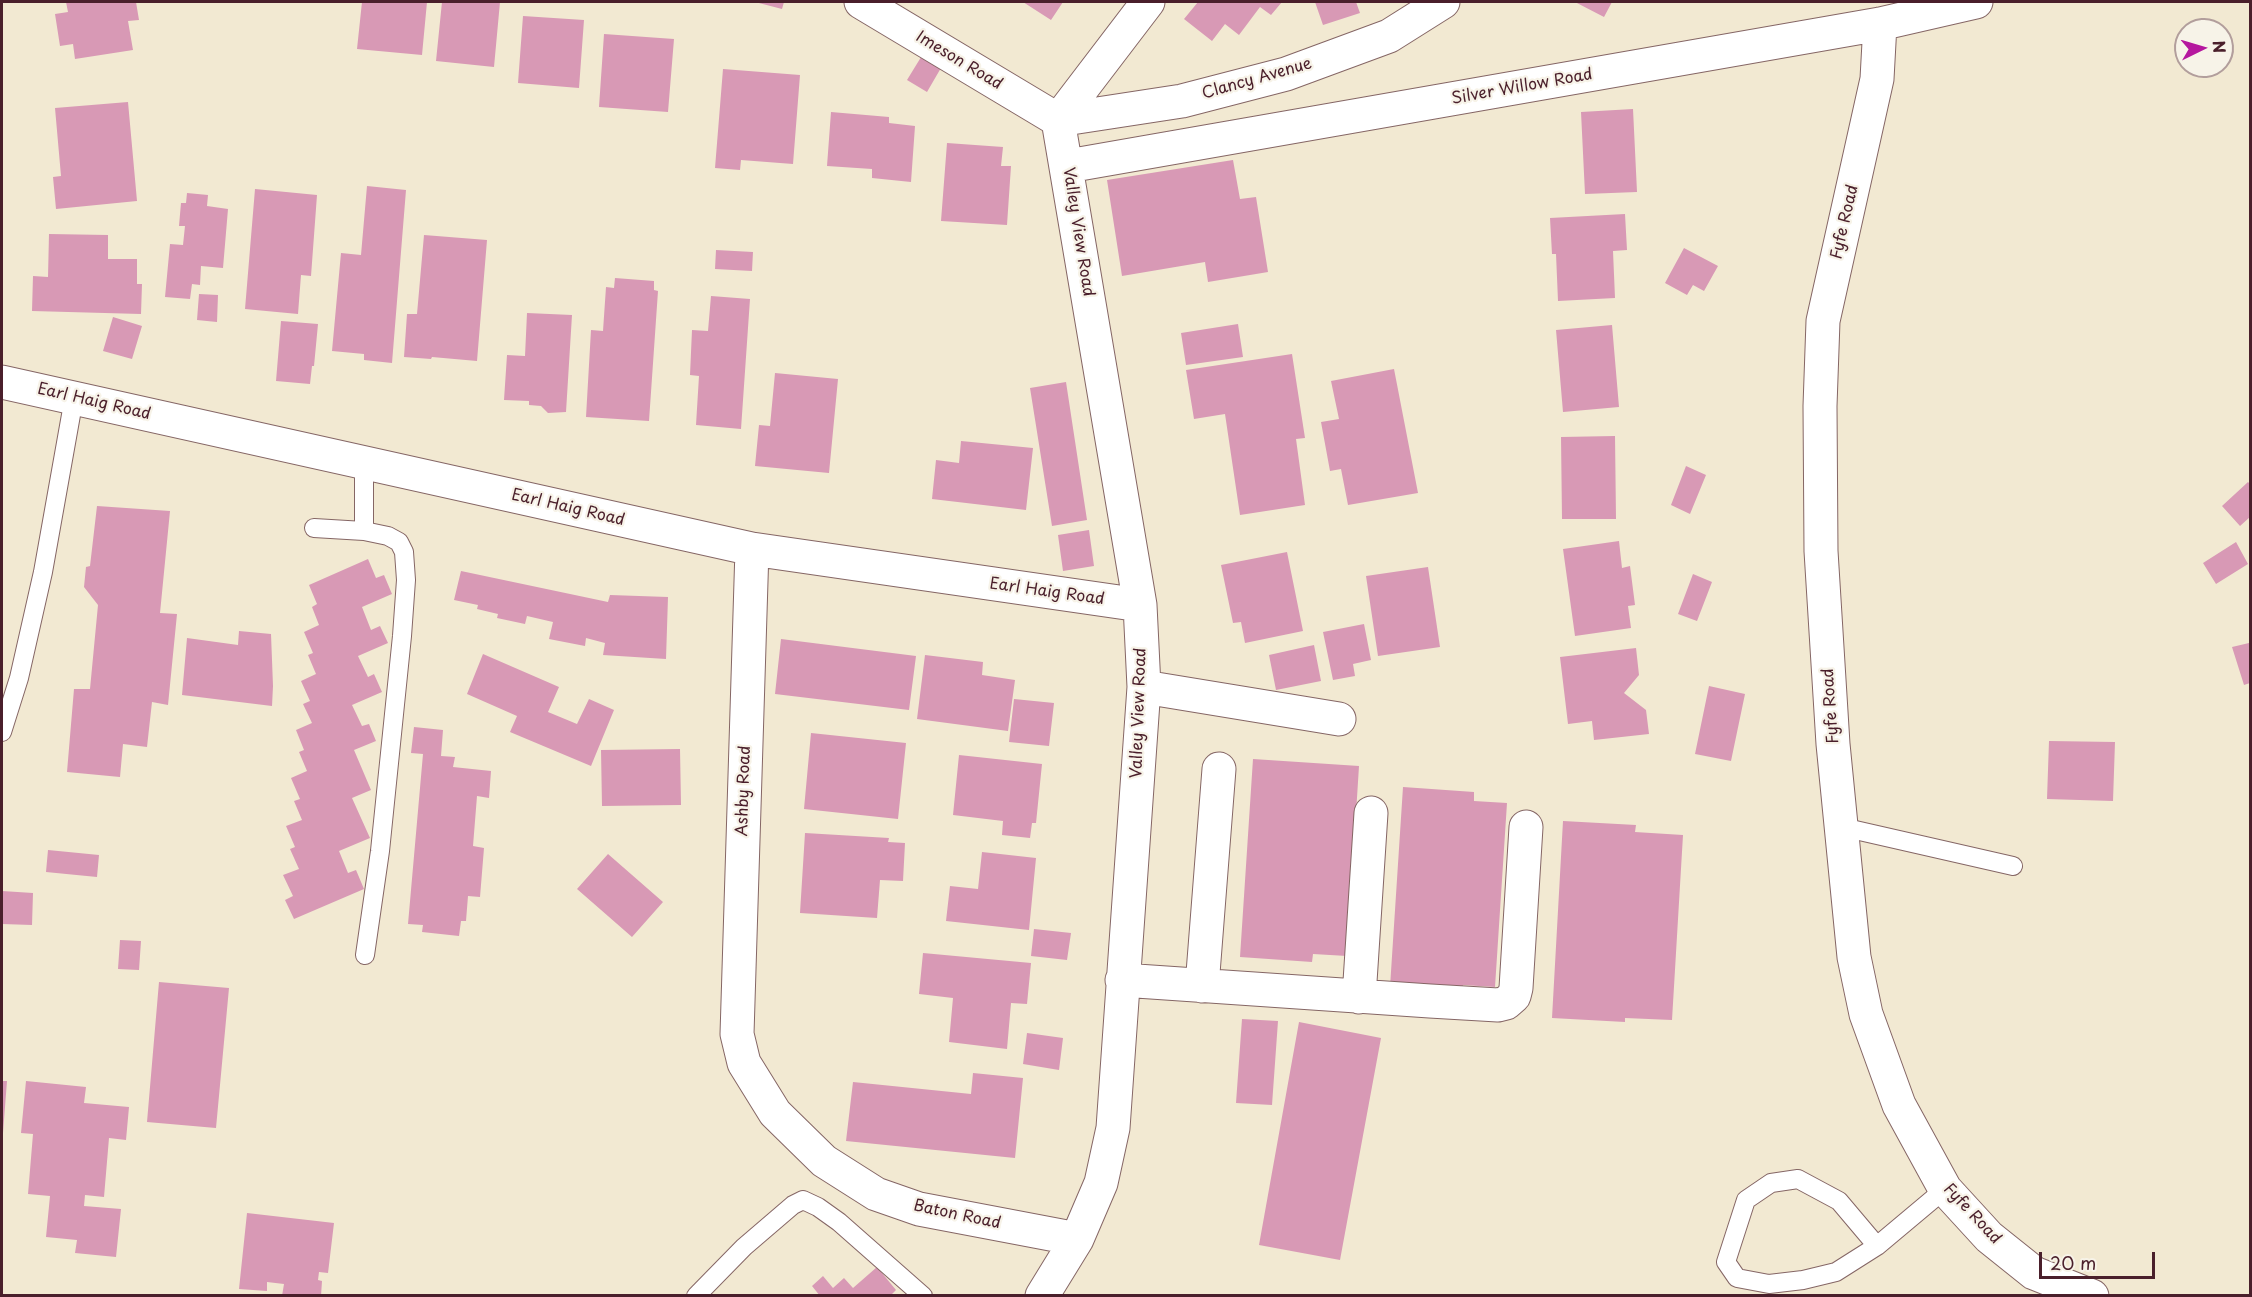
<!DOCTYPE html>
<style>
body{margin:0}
#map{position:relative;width:2252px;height:1297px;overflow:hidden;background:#f2e9d2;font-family:"Playpen Sans",sans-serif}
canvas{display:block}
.frame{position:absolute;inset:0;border:3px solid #4a1f2b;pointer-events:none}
.north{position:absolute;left:2174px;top:18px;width:60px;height:60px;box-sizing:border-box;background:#f7f3e8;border:2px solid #b29e9c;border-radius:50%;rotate:85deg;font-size:16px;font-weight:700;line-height:24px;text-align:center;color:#4a1f2b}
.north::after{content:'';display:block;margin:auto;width:21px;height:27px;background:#b5179e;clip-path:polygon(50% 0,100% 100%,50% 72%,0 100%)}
.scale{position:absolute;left:2039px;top:1252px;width:116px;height:27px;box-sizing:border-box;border:3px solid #4a1f2b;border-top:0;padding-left:8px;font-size:18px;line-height:21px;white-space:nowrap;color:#4a1f2b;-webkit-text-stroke:4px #f7f3e8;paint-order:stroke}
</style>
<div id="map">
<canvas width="2252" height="1297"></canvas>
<div class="frame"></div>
<div class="north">N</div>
<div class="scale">20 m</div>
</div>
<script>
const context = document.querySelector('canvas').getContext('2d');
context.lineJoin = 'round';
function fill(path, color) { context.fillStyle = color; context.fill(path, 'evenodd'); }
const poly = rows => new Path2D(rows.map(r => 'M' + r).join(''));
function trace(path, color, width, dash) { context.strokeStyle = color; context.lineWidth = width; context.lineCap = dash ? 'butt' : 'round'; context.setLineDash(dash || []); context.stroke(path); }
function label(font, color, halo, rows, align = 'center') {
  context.font = font + ' "Playpen Sans",sans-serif'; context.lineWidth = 4.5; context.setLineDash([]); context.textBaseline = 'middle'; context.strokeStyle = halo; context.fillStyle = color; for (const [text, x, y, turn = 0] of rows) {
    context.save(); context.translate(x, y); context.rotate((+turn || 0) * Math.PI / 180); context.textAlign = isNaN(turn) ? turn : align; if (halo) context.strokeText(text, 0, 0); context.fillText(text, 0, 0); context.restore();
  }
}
fill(poly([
 [66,2,136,2,139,20,128,21,133,50,75,59,73,44,60,46,55,14,68,12],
 [362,2,427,2,422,55,357,49],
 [442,2,500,2,494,67,436,61],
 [755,2,784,2,782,9],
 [1023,2,1063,2,1051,20],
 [1198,2,1282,2,1271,15,1260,7,1239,35,1225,24,1212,41,1184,19],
 [1315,2,1356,2,1360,13,1323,25],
 [1575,2,1612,2,1604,17],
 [523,16,584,20,579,88,518,83],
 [604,34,674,39,668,112,599,107],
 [926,49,945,61,927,92,907,80],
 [723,69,800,75,793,164,741,160,740,170,715,168],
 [128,102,137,201,56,209,53,177,61,176,55,108],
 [1633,109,1637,192,1585,194,1581,112],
 [831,112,889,117,889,123,915,126,911,182,872,178,872,169,827,166],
 [947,143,1003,147,1001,166,1011,166,1007,225,941,221],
 [1233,160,1240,199,1256,197,1268,272,1208,282,1205,262,1122,276,1107,180],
 [367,186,406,190,392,363,364,360,364,354,332,351,341,253,361,255],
 [255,189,317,195,311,276,301,275,298,314,245,309],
 [187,193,208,195,207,206,228,209,223,268,201,266,200,285,192,284,190,299,165,297,170,244,183,245,185,226,179,226,181,203,186,203],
 [1625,214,1627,250,1613,251,1615,298,1558,301,1556,254,1552,254,1550,218],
 [49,234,108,235,108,259,137,259,137,284,142,284,141,314,32,311,33,276,48,277],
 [424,235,487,240,477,361,432,357,431,359,404,357,407,314,417,314],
 [1684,248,1718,266,1704,291,1693,285,1687,295,1665,283],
 [716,250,753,252,752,271,715,269],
 [615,278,654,281,654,290,658,291,649,421,586,417,591,330,603,331,606,287,614,288],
 [199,294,218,295,217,322,197,320],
 [711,296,750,299,741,429,696,425,699,376,690,375,692,330,708,331],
 [527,313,572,315,566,412,548,413,541,406,529,405,529,401,504,400,507,355,525,356],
 [113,317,142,326,132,359,103,351],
 [281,321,318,324,314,366,312,366,310,384,276,381],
 [1238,324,1243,357,1186,365,1181,333],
 [1612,325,1619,407,1563,412,1556,330],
 [1292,354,1305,438,1296,439,1305,505,1240,515,1225,414,1194,419,1186,370],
 [1394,369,1418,493,1348,505,1341,469,1330,471,1321,422,1339,419,1331,381],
 [775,373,838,379,829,473,755,466,759,425,770,426],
 [1066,382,1087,520,1052,526,1030,388],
 [1615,436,1616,519,1562,519,1561,437],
 [961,441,1033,448,1026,510,932,499,936,460,959,463],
 [1686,466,1706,475,1690,514,1671,505],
 [2248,482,2250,484,2250,517,2240,526,2222,506],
 [97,506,170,511,160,613,177,614,168,705,152,702,147,747,123,744,120,777,67,772,74,689,90,689,98,605,84,587,86,567,90,566],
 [1089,530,1094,566,1063,571,1058,535],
 [1619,541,1622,568,1630,566,1635,605,1628,606,1631,628,1575,636,1563,549],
 [2236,542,2248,564,2216,584,2203,563],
 [1287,552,1303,631,1245,643,1241,622,1233,623,1221,565],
 [368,559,376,578,384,575,392,594,362,607,371,630,380,626,388,643,358,656,368,677,374,674,382,692,352,705,362,726,369,724,376,741,354,750,371,790,352,798,370,838,339,851,348,873,356,870,364,889,294,919,285,900,293,896,283,875,299,869,290,849,295,847,286,826,302,820,294,801,300,799,291,778,307,771,299,752,304,750,296,730,312,723,303,704,310,701,301,681,316,674,308,655,313,653,304,632,319,625,312,607,317,604,309,585],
 [1428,567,1440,647,1378,656,1366,576],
 [461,571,608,602,610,595,668,597,666,659,603,655,605,643,586,638,585,646,549,639,553,622,527,616,525,624,497,618,498,614,477,609,478,605,454,600],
 [1693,574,1712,582,1697,621,1678,614],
 [1364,624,1371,660,1353,664,1355,676,1333,680,1323,632],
 [239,631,271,634,273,686,272,706,182,695,187,638,238,645],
 [781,639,916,656,909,710,775,694],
 [2249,643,2250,683,2244,685,2232,647],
 [1314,645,1321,681,1276,690,1269,655],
 [1636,648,1639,675,1624,693,1646,710,1649,734,1594,740,1592,721,1568,724,1560,657],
 [483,654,559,687,548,712,577,724,589,699,614,710,591,766,510,732,517,716,467,694],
 [925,655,983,662,982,675,1015,680,1008,731,917,719],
 [1709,686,1745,694,1731,761,1695,754],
 [1014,699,1054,703,1049,746,1009,742],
 [414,727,443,730,441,756,455,757,453,767,491,771,489,798,477,796,473,846,484,848,480,897,468,896,466,921,461,921,459,936,422,932,423,925,408,924,423,754,411,753],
 [811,733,906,743,898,819,804,809],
 [2049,741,2115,742,2113,801,2047,799],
 [680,749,681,805,602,806,601,750],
 [959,755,1042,764,1036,823,1032,823,1030,838,1002,835,1003,821,953,815],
 [1253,759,1359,766,1347,956,1313,954,1312,962,1240,957],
 [1403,787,1474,792,1474,801,1507,803,1495,987,1463,985,1463,992,1390,987],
 [1563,821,1636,825,1635,832,1683,835,1672,1020,1625,1018,1625,1022,1552,1018],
 [805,833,889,838,888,842,905,843,903,881,880,880,877,918,800,913],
 [48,850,99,855,97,877,46,872],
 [982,852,1036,858,1029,930,946,921,950,886,978,889],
 [608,854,663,902,632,937,577,889],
 [2,891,33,893,32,925,2,924],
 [1034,929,1071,933,1067,960,1031,956],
 [120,940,141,941,139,970,118,969],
 [923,953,1031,963,1027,1004,1011,1003,1007,1049,949,1042,953,998,919,994],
 [159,982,229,988,216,1128,147,1122],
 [1242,1019,1278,1021,1272,1105,1236,1103],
 [1299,1022,1381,1038,1340,1260,1259,1245],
 [1027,1033,1063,1038,1059,1070,1023,1064],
 [973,1073,1023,1078,1015,1158,846,1141,853,1082,971,1094],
 [2,1081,7,1081,3,1133,2,1133],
 [26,1081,86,1087,84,1103,129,1107,126,1140,109,1138,104,1197,85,1195,84,1206,121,1209,116,1257,75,1253,77,1240,46,1237,50,1196,28,1194,33,1134,21,1133],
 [247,1213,334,1223,328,1273,319,1272,318,1280,322,1281,321,1296,282,1296,284,1284,267,1282,267,1291,239,1289],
 [877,1267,896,1290,890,1296,820,1296,812,1286,823,1276,833,1288,844,1278,853,1288]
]), '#d899b5');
const lane = poly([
 [364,462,364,531],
 [314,528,364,531,388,536,399,542,404,552,406,580,402,636,380,851,365,955],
 [2,732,19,678,43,572,74,398],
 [1842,827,2013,866],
 [1877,1246,1839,1201,1798,1179,1771,1183,1746,1200,1726,1262,1737,1278,1769,1284,1803,1280,1836,1272,1877,1246,1945,1189],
 [696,1296,744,1247,793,1205,803,1200,818,1207,839,1222,923,1296]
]);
const street = poly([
 [861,2,1058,120],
 [1880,24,1877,79,1823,321,1820,406,1821,551,1833,744,1854,957,1866,1014,1899,1105,1945,1189,1989,1237,2034,1273,2092,1296],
 [1058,120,1182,101,1286,74,1389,36,1443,2],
 [1058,120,1148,2],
 [1068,166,1880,24,1976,2],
 [2,382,752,549,1140,605],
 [752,549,737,1034,744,1063,775,1113,824,1161,876,1194,919,1209,1077,1239],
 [1144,687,1339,719],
 [1122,980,1430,1001,1498,1005,1506,1003,1514,996,1516,988,1526,827],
 [1202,986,1219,769],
 [1359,997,1371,813],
 [1042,1296,1077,1239,1101,1183,1113,1128,1144,687,1140,605,1058,120]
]);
trace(lane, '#856665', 20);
trace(street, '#856665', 35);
trace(lane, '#fff', 18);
trace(street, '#fff', 33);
label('16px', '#4a1f2b', '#f7f3e8', [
 ["Imeson Road",959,61,31],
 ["Clancy Avenue",1257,79,-16],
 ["Silver Willow Road",1522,87,-10],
 ["Fyfe Road",1845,222,-77],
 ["Valley View Road",1078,232,81],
 ["Earl Haig Road",94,402,13],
 ["Earl Haig Road",568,508,13],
 ["Earl Haig Road",1047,592,8],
 ["Fyfe Road",1831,706,-94],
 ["Valley View Road",1139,713,-88],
 ["Ashby Road",744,791,-88],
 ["Fyfe Road",1972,1214,47],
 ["Baton Road",957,1215,12]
]);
</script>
